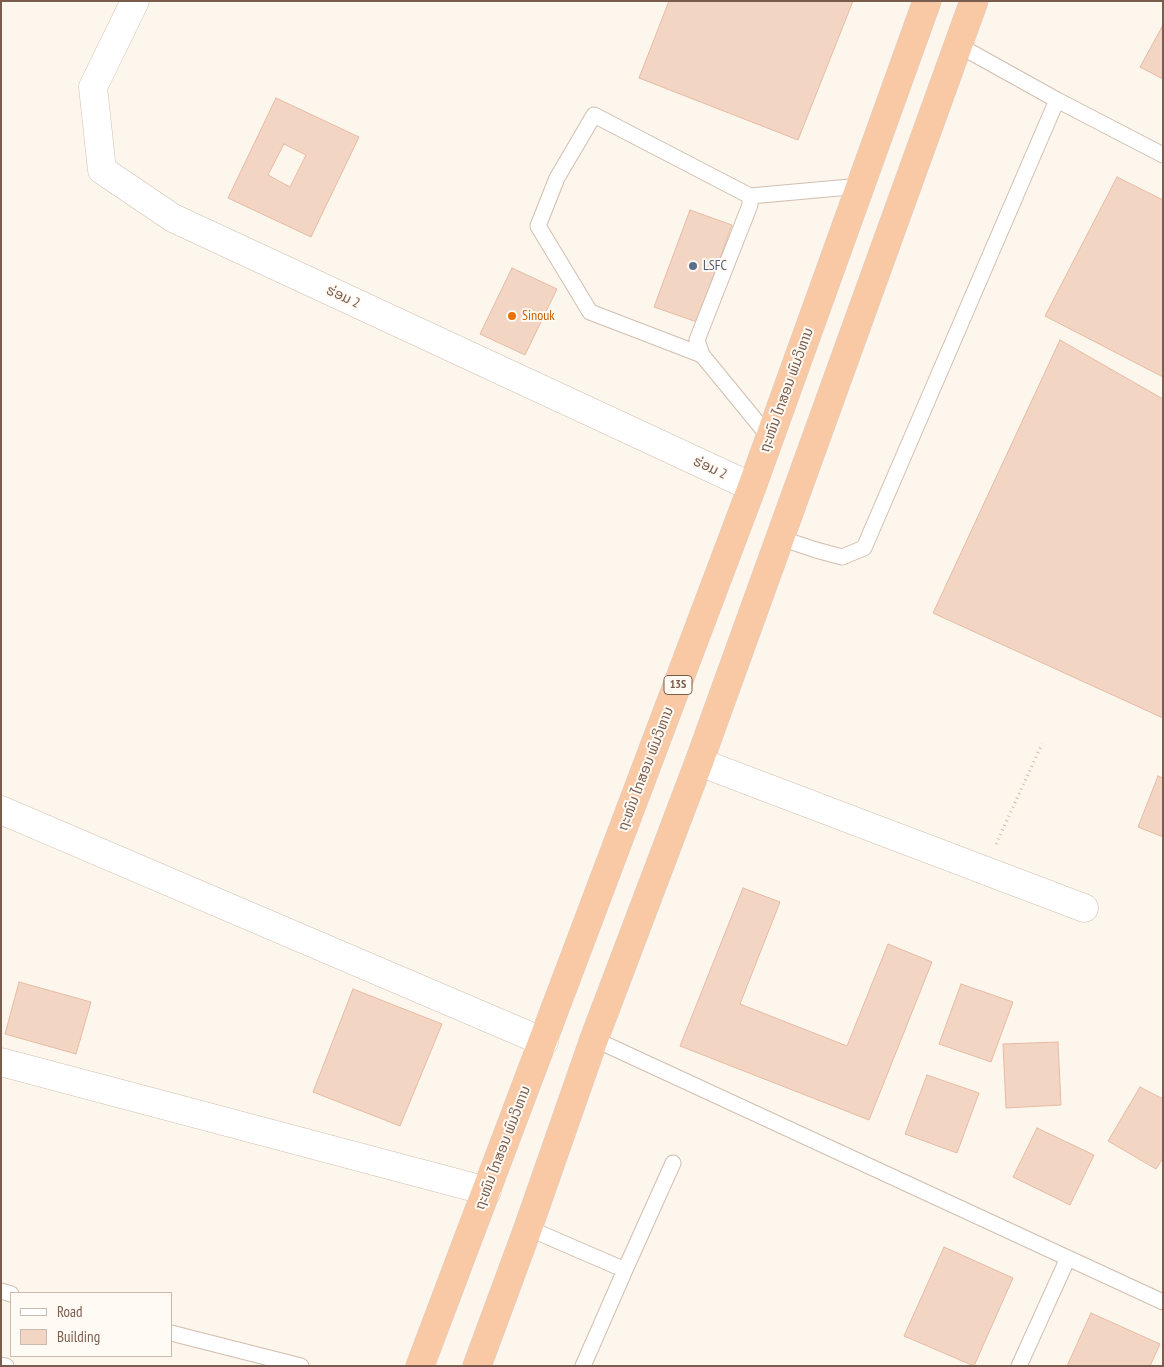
<!DOCTYPE html>
<meta charset="utf-8">
<style>
body{margin:0}
#map{position:relative;width:1164px;height:1367px;overflow:hidden;background:#fdf6ec;font-family:"PT Sans Narrow",sans-serif}
canvas{display:block}
.frame{position:absolute;inset:0;border:2px solid #7a5c4d;pointer-events:none}
.legend{position:absolute;left:10px;top:1292px;width:162px;height:65px;box-sizing:border-box;background:#fffaf3;border:1px solid #cabbb1;margin:0;padding:6px 9px;list-style:none;font-size:15px;color:#7a5c4d}
.legend li{display:flex;align-items:center;gap:10px;height:25px}
.legend b{width:25px;border:1px solid #cabbb1}
</style>
<div id="map">
<canvas width="1164" height="1367"></canvas>
<div class="frame"></div>
<ul class="legend">
<li><b style="height:6px;background:#fff"></b>Road</li>
<li><b style="height:14px;background:#f3d5c3"></b>Building</li>
</ul>
</div>
<script>
const context = document.querySelector('canvas').getContext('2d');
context.lineJoin = 'round';
function fill(path, color) { context.fillStyle = color; context.fill(path, 'evenodd'); }
const poly = rows => new Path2D(rows.map(r => 'M' + r).join(''));
function trace(path, color, width, dash) { context.strokeStyle = color; context.lineWidth = width; context.lineCap = dash ? 'butt' : 'round'; context.setLineDash(dash || []); context.stroke(path); }
function label(font, color, halo, rows, align = 'center') {
  context.font = font + ' "PT Sans Narrow","Noto Sans Lao",sans-serif'; context.lineWidth = 4; context.setLineDash([]); context.textBaseline = 'middle'; context.strokeStyle = halo; context.fillStyle = color; for (const [text, x, y, turn = 0] of rows) {
    context.save(); context.translate(x, y); context.rotate((+turn || 0) * Math.PI / 180); context.textAlign = isNaN(turn) ? turn : align; if (halo) context.strokeText(text, 0, 0); context.fillText(text, 0, 0); context.restore();
  }
}
const building = poly([
 [669,1,853,1,798,140,639,78,669,1],
 [1163,25,1163,79,1140,67,1163,25],
 [276,98,359,137,311,237,228,198,276,98],
 [284,144,306,155,290,187,268,175,284,144],
 [1117,177,1163,200,1163,377,1045,316,1117,177],
 [690,210,732,225,697,322,654,307,690,210],
 [512,268,557,289,525,355,480,334,512,268],
 [1060,340,1163,399,1163,718,933,613,1060,340],
 [1158,776,1163,778,1163,837,1138,827,1158,776],
 [743,888,780,902,740,1004,847,1046,888,944,932,962,869,1120,680,1046,743,888],
 [19,982,91,1002,76,1054,5,1034,19,982],
 [961,984,1013,1002,991,1062,939,1044,961,984],
 [353,989,442,1024,400,1126,313,1092,353,989],
 [1058,1042,1061,1105,1006,1108,1003,1044,1058,1042],
 [927,1075,979,1093,957,1153,905,1134,927,1075],
 [1140,1087,1163,1099,1163,1158,1156,1169,1108,1141,1140,1087],
 [1037,1128,1094,1155,1070,1205,1013,1177,1037,1128],
 [944,1247,1013,1278,974,1366,904,1336,944,1247],
 [1091,1313,1160,1344,1150,1366,1067,1366,1091,1313]
]);
fill(building, '#f3d5c3');
trace(building, '#e6bba3', 1);
const service = poly([
 [958,45,1057,100,1163,155],
 [702,355,590,312,538,226,557,178,594,115,750,196],
 [770,438,702,355,697,340,750,205,750,196,861,186],
 [780,538,816,550,842,557,864,548,1057,100],
 [594,1039,1163,1302],
 [528,1228,625,1270,673,1163],
 [1,1291,11,1294],
 [171,1333,301,1366],
 [1,1365,6,1366],
 [583,1366,625,1270],
 [1019,1366,1068,1258]
]);
const minor = poly([
 [135,1,93,87,102,170,173,218,752,487],
 [699,762,1084,908],
 [1,810,544,1042],
 [1,1062,487,1191]
]);
const trunk = poly([
 [420,1366,752,487,927,1],
 [477,1366,528,1228,594,1039,699,762,974,1]
]);
trace(service, '#d1beb0', 17);
trace(minor, '#d1beb0', 29);
trace(trunk, '#dad1cd', 29);
trace(poly([
 [996,844,1042,744]
]), '#d9b8a5', 3, [1, 4]);
trace(service, '#fff', 15);
trace(minor, '#fff', 28);
trace(trunk, '#f9c8a4', 28);
for (const [x, y, r, color] of [
 [693,266,5,"#5c6f8a"],
 [512,316,5,"#e8710a"]
]) { const dot = new Path2D(); dot.arc(x, y, r, 0, 2 * Math.PI); context.fillStyle = color; context.fill(dot); trace(dot, '#fffaf3', 2); }
for (const [x, y, w] of [
 [678,685,28]
]) { const box = new Path2D(); box.roundRect(x - w / 2, y - 9.5, w, 19, 4); context.fillStyle = '#fffaf3'; context.fill(box); trace(box, '#7a5c4d', 1); }
label('bold 12px', '#7a5c4d', null, [
 ["13S",678,685]
]);
label('14px', '#4e5e75', '#fffaf3', [
 ["LSFC",703,266]
], 'left');
label('14px', '#7a5c4d', '#fffaf3', [
 ["ຮ່ອມ 2",343,297,25],
 ["ຖະໜົນ ໄກສອນ ພົມວິຫານ",787,390,-70],
 ["ຮ່ອມ 2",710,468,25],
 ["ຖະໜົນ ໄກສອນ ພົມວິຫານ",646,769,-69],
 ["ຖະໜົນ ໄກສອນ ພົມວິຫານ",503,1148,-69]
]);
label('14px', '#c56008', '#fffaf3', [
 ["Sinouk",522,316]
], 'left');
</script>
